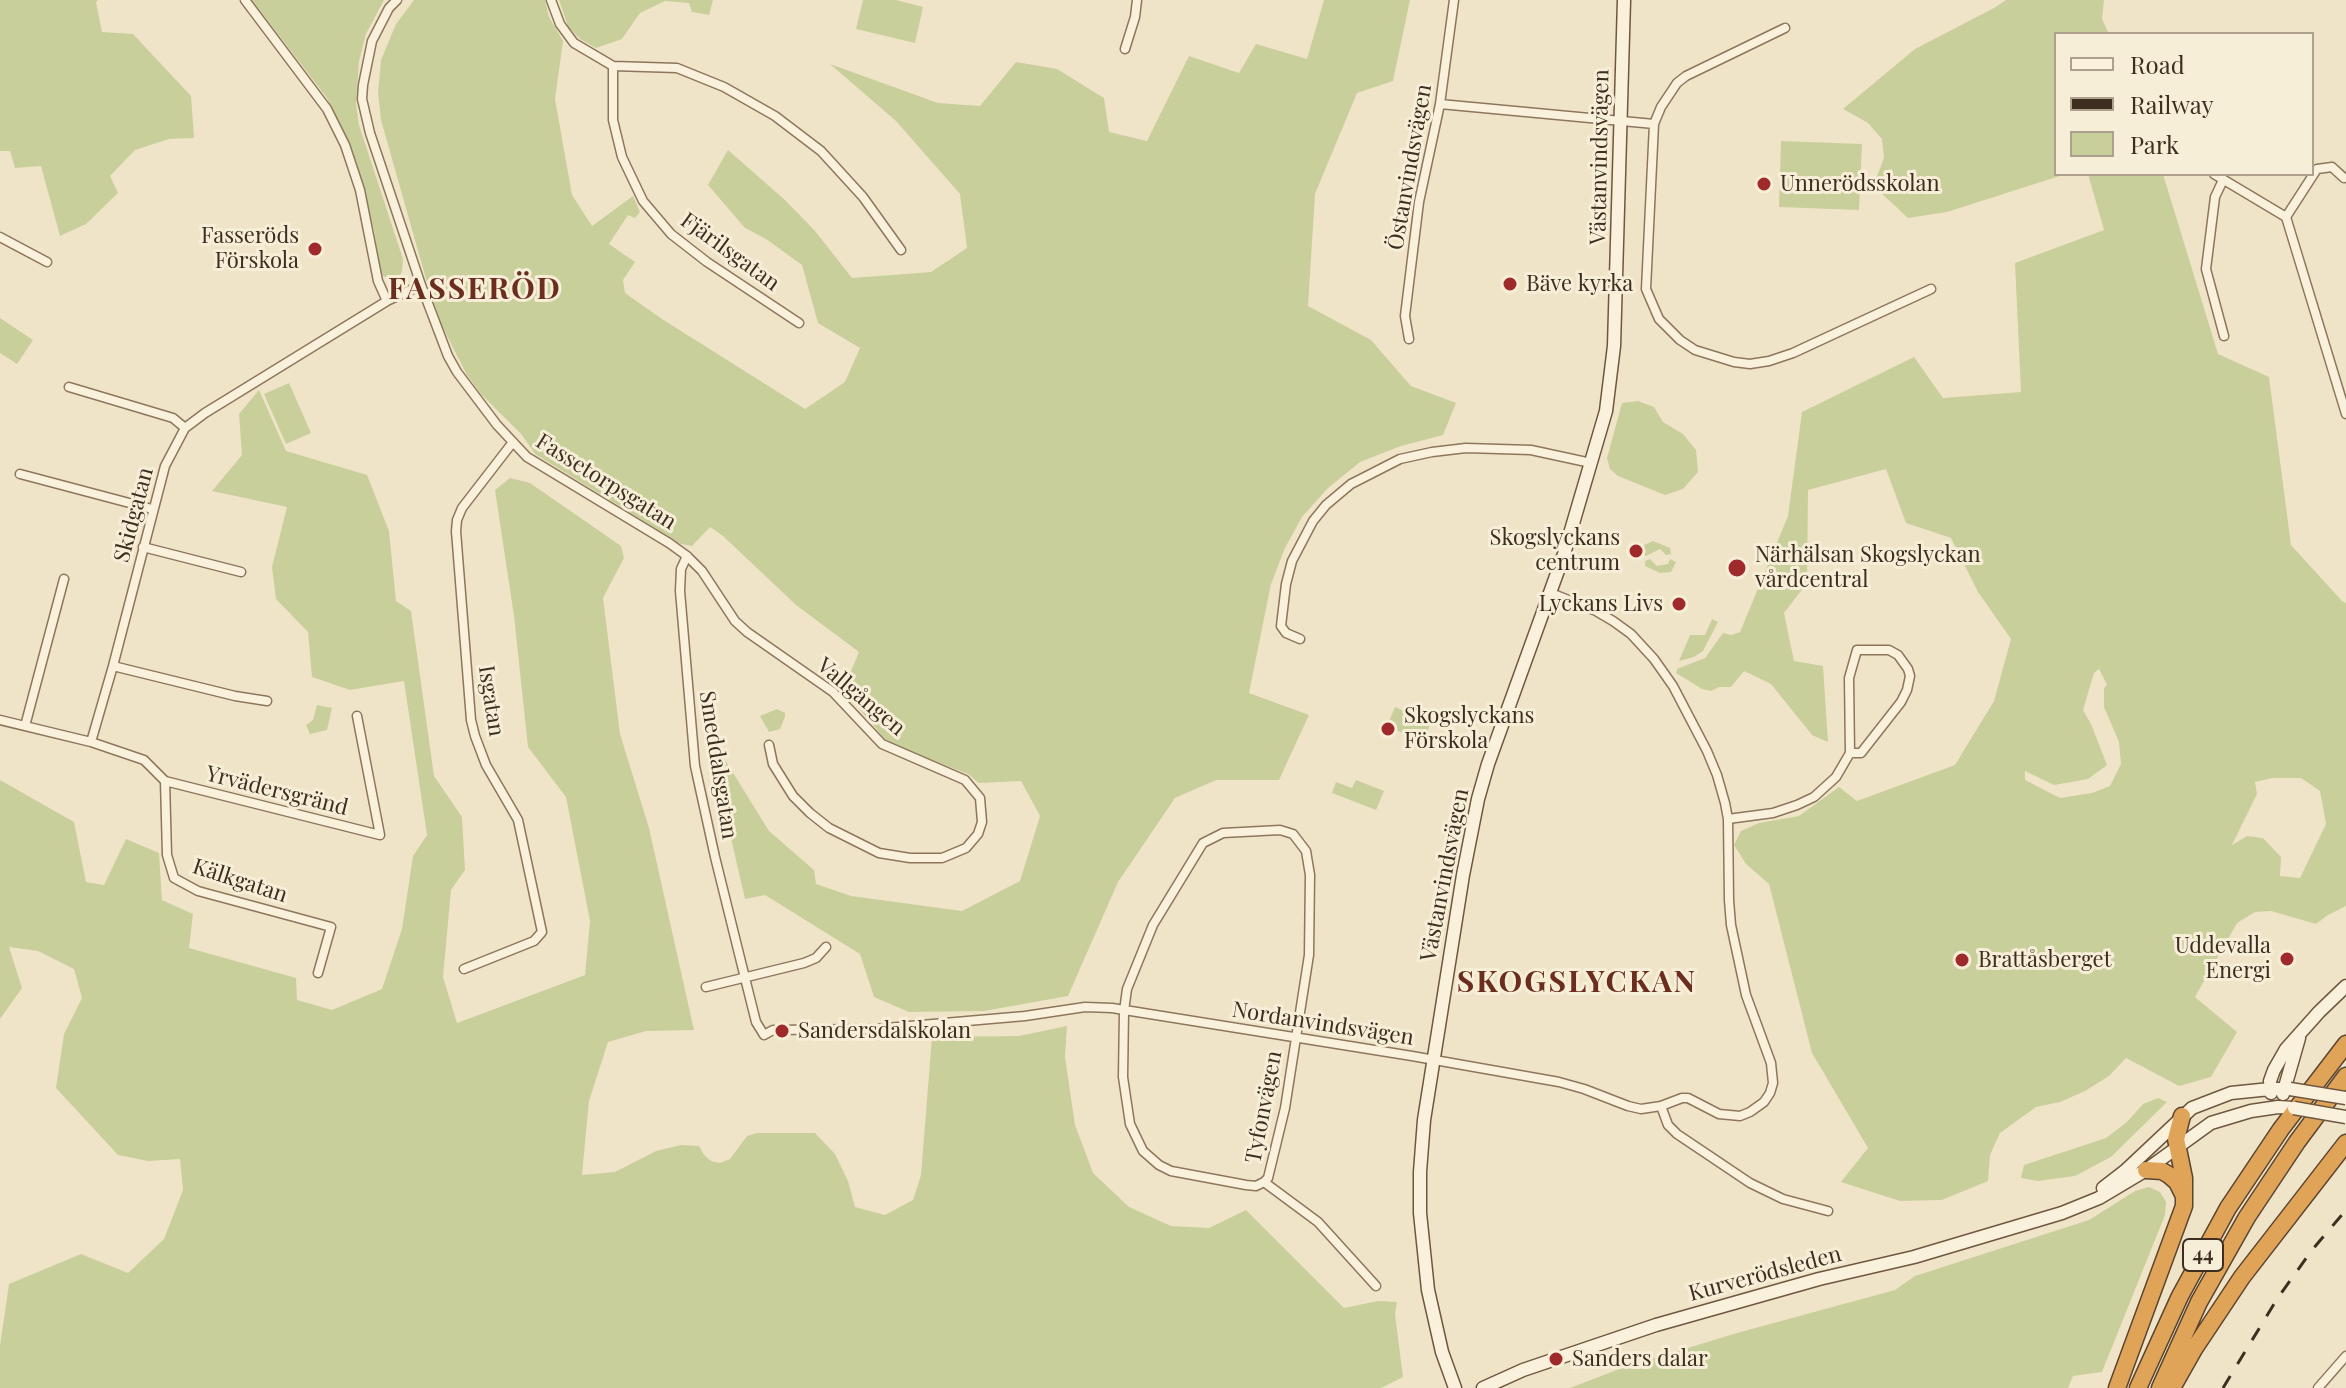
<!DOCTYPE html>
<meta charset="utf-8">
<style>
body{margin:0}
#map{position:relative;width:2346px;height:1388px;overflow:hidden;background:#f0e4c8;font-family:"Playfair Display",serif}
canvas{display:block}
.legend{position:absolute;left:2054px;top:32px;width:260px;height:144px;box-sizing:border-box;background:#f7eed8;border:2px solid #ada18e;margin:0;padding:10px 14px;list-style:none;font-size:24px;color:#3d2e20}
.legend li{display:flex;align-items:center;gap:16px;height:40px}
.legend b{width:40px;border:2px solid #ada18e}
</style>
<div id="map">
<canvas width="2346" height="1388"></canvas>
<ul class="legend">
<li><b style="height:10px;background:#faf1dc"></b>Road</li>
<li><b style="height:10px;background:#3d2e20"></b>Railway</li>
<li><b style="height:22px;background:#c9cf9b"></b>Park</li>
</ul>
</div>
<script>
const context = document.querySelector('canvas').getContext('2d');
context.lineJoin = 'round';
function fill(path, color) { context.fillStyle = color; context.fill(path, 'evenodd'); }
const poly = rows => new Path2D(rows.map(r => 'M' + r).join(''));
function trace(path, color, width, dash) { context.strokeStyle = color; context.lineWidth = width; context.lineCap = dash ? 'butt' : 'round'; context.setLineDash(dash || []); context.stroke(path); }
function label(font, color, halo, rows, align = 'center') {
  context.font = font + ' "Playfair Display",serif'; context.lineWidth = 6; context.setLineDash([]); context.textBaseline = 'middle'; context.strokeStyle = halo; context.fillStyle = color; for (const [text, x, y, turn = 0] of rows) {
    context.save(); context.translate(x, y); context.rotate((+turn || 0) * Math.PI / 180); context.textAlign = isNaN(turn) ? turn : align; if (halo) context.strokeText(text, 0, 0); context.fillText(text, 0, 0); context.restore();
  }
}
fill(poly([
 [0,0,98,0,96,2,102,32,133,34,191,96,194,138,169,139,135,150,110,176,118,193,86,224,60,236,41,166,15,168,10,151,0,151],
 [252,0,384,0,366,34,359,61,356,104,359,125,403,259,402,272,398,278,390,279,383,276,380,269,374,230,356,163,327,98],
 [414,0,545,0,549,17,563,41,555,99,572,195,592,226,633,196,640,212,635,218,628,215,609,244,635,262,623,280,625,293,662,319,805,409,845,382,860,348,818,323,802,265,766,239,745,228,708,185,728,150,785,200,815,231,852,278,931,272,967,248,960,194,896,121,830,64,938,103,980,106,1016,62,1057,69,1104,98,1109,132,1147,141,1189,56,1239,73,1256,44,1307,59,1324,0,1410,0,1393,81,1357,93,1315,194,1308,306,1371,340,1411,386,1456,403,1443,435,1401,446,1360,462,1328,488,1302,517,1285,548,1271,584,1249,693,1309,715,1279,780,1216,780,1175,798,1118,882,1068,996,984,1011,909,1012,874,997,860,954,765,895,745,899,712,756,722,755,769,831,814,870,816,884,851,896,962,911,1020,881,1040,816,1021,781,979,783,968,774,900,748,885,739,843,690,859,652,796,605,723,536,710,527,692,546,681,544,535,454,522,435,481,394,467,375,441,324,426,279,381,120,378,93,381,60,396,24],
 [559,0,713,0,709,15,692,12,689,3,665,1,640,13,622,39,596,48,580,39,568,26],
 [863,0,896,0,923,7,915,43,856,29],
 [2006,0,2104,0,2102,19,2109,34,2056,34,2056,174,2066,174,1947,212,1908,218,1879,191,1877,176,1884,158,1882,139,1868,123,1843,109,1915,49,1994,8],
 [1781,141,1862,144,1859,210,1779,207],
 [2088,174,2163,174,2218,354,2269,377,2291,545,2342,601,2346,603,2346,906,2328,915,2316,924,2271,911,2255,912,2237,923,2195,997,2237,1032,2211,1077,2179,1086,2126,1058,2109,1076,2085,1091,2060,1102,2036,1107,2000,1133,1990,1155,1988,1181,1942,1200,1900,1201,1841,1182,1868,1148,1812,1053,1769,884,1746,864,1734,845,1741,831,1759,823,1799,816,1839,787,1857,801,1955,765,1994,701,2011,639,1978,592,1951,538,1906,523,1886,469,1808,490,1807,583,1784,613,1794,661,1823,666,1828,742,1812,735,1771,684,1744,671,1731,687,1719,687,1711,691,1702,689,1676,673,1677,669,1705,658,1723,633,1731,635,1740,632,1788,516,1802,412,1914,357,1943,398,2021,392,2015,263,2104,230],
 [2099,669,2107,685,2104,688,2104,707,2119,742,2121,764,2110,786,2092,793,2060,798,2025,780,2025,771,2054,785,2088,779,2107,765,2091,724,2083,710,2094,673],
 [2272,778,2301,778,2320,791,2326,824,2300,878,2280,876,2281,857,2263,838,2247,836,2232,845,2257,794,2255,782],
 [0,318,33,340,17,364,0,353],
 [289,383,311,433,286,444,264,394],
 [259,390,286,451,367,475,389,531,396,601,411,611,434,776,462,817,465,870,451,890,443,977,457,1023,585,975,590,921,566,797,528,747,514,616,495,490,510,478,530,483,621,546,624,558,603,598,620,734,649,828,694,1030,646,1031,608,1042,589,1101,582,1175,615,1172,656,1151,681,1145,699,1146,704,1155,711,1161,720,1163,730,1159,747,1136,757,1133,815,1133,835,1154,848,1181,855,1207,885,1215,913,1200,921,1175,932,1037,1019,1036,1067,1026,1065,1057,1075,1125,1093,1173,1129,1207,1171,1226,1209,1228,1246,1210,1344,1308,1378,1301,1397,1302,1395,1314,1403,1377,1381,1388,0,1388,0,1346,9,1284,81,1254,128,1273,164,1239,183,1190,180,1159,148,1161,118,1155,56,1088,64,1034,82,998,74,969,38,951,9,947,22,988,0,1019,0,780,74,822,86,882,104,885,126,839,159,853,162,900,193,914,189,948,296,978,297,1000,332,1010,382,989,402,929,413,856,427,835,404,681,350,690,312,677,308,632,276,599,272,567,287,507,212,491,242,455,239,414],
 [1638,401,1654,407,1663,422,1683,434,1696,450,1698,472,1683,489,1665,495,1618,476,1610,469,1607,458,1622,403],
 [1653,541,1670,548,1671,554,1666,555,1660,549,1646,556,1639,553,1640,547],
 [1650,559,1657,566,1668,564,1670,559,1676,562,1671,572,1660,573,1645,566,1645,561],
 [1712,619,1718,622,1703,651,1694,657,1679,661,1690,635,1705,635],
 [317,705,332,708,327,730,310,734,306,725,313,720],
 [1395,707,1431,722,1423,742,1387,726],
 [777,709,785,713,785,717,780,729,769,732,760,716],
 [1356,780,1384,791,1376,810,1332,793,1336,782,1352,788],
 [2158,1098,2167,1102,2111,1157,2075,1176,2038,1181,2021,1178,2024,1165,2106,1138,2127,1122,2143,1104],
 [2149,1187,2160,1192,2166,1202,2165,1215,2102,1372,2073,1376,2068,1388,1570,1388,1622,1368,1737,1333,1895,1290,1915,1276,2089,1220,2135,1191]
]), '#c9cf9b');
const street = poly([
 [245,0,327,109,345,145,360,190,378,281,387,301],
 [397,0,389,8,372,41,363,85,362,99,370,133,421,285,448,356,457,372,497,425,527,457,669,543,687,556,702,571,735,621,747,632,833,692,882,744,965,780,980,798,982,822,978,834,966,848,942,858,910,858,879,853,829,828,810,813,793,796,773,764,769,745],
 [551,0,560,24,574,43,613,66,677,68,724,87,775,116,821,151,863,197,901,250],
 [1785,28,1686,76,1677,83,1661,107,1654,124,1646,289,1659,319,1680,340,1695,350,1734,362,1750,364,1769,361,1793,353,1931,289],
 [1125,49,1135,17,1137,0],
 [613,66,613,120,622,157,643,201,671,234,707,262,799,323],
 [1440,104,1654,124],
 [2214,174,2286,217,2346,414],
 [2223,180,2215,197,2206,269,2224,336],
 [2286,217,2317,169,2332,167,2344,178],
 [0,237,47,262],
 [1409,339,1405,316,1419,202,1440,104,1454,0],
 [69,387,173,418,185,428],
 [20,474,152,509],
 [143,547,241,572],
 [687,556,681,569,680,591,695,766,715,857,745,978,756,1022,764,1035,773,1030,875,1029,1025,1016,1085,1007,1112,1008,1412,1056,1559,1082,1584,1089,1628,1106,1641,1109,1661,1106,1668,1125,1677,1134,1750,1183,1783,1199,1828,1211],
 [1551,593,1596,611,1613,621,1631,634,1654,659,1673,686,1707,751,1717,775,1725,803,1728,819,1729,900,1731,925,1746,995,1771,1063,1773,1083,1770,1093,1764,1102,1750,1112,1740,1116,1719,1114,1688,1098,1682,1098,1661,1106],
 [1300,639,1286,633,1281,626,1286,584,1292,561,1313,521,1326,505,1351,484,1400,459,1432,452,1466,448,1531,450,1591,463],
 [113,666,235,696,267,701],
 [0,720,91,742,144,760,165,781,167,855,174,878,198,891,331,927,318,973],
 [25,726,64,579],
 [91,742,113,666,165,466,185,428,205,413,387,301,421,285],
 [165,781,380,835,357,716],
 [1728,819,1773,813,1797,805,1814,797,1836,777,1850,753,1861,753,1901,702,1907,690,1910,676,1908,669,1898,655,1889,650,1857,650,1849,678,1850,753],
 [464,969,534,941,542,932,518,820,486,765,475,736,471,720,456,531,457,520,462,508,513,442],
 [706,987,804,963,816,958,826,947],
 [1264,1182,1268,1178,1285,1108,1309,955,1310,875,1306,851,1293,834,1280,830,1223,833,1203,843,1153,925,1127,989,1124,1011,1123,1077,1130,1124,1143,1151,1159,1165,1171,1171,1246,1185,1256,1186,1264,1182,1318,1222,1376,1286],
 [2318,1388,2346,1356]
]);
const secondary = poly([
 [2271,1093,2270,1081,2274,1070,2286,1049,2319,1012,2346,986],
 [2283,1094,2299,1038],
 [2103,1188,2125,1171,2192,1108,2231,1093,2270,1089,2290,1089],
 [1455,1388,1442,1352,1428,1290,1420,1213,1420,1172,1424,1120,1463,875,1478,799,1488,764,1564,554,1606,411,1614,346,1624,0],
 [1483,1388,1523,1370,1656,1325,1819,1279,1914,1257,2062,1213,2099,1198,2146,1170,2211,1123,2251,1111,2278,1107,2294,1108]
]);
const highway = poly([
 [2146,1170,2162,1171,2169,1175,2177,1182,2184,1196],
 [2117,1388,2184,1206,2184,1178,2176,1139,2182,1116],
 [2138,1388,2180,1296,2228,1208,2281,1129,2346,1044],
 [2160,1388,2199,1302,2247,1217,2297,1142,2346,1076],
 [2172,1388,2194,1349,2242,1277,2346,1143]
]);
trace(street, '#8d765c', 11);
trace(secondary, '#6f573f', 15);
trace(highway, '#5b4430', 19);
trace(street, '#faf1dc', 8);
trace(secondary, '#faf1dc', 12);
trace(highway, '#e0a458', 16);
trace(poly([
 [2223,1388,2277,1299,2312,1250,2346,1210]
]), '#3d2e20', 3, [14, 14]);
const secondaryBridge = poly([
 [2290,1089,2346,1098],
 [2294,1108,2346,1117]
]);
trace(secondaryBridge, '#6f573f', 15, []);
trace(secondaryBridge, '#faf1dc', 12);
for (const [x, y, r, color] of [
 [1764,184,8,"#9e2a2b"],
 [315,249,8,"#9e2a2b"],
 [1510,284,8,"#9e2a2b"],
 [1636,551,8,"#9e2a2b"],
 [1737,568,10,"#9e2a2b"],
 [1679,604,8,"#9e2a2b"],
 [1388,729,8,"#9e2a2b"],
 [2287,959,8,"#9e2a2b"],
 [1962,960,8,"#9e2a2b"],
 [782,1031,8,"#9e2a2b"],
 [1556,1359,8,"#9e2a2b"]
]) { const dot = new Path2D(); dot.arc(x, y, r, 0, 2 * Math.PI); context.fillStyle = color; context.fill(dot); trace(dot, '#f7eed8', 3); }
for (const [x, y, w] of [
 [2203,1255,40]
]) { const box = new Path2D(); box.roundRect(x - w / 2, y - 16, w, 32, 6); context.fillStyle = '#f7eed8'; context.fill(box); trace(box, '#3d2e20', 2); }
label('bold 20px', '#3d2e20', null, [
 ["44",2203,1255]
]);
label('22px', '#3d2e20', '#f7eed8', [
 ["Västanvindsvägen",1600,157,-89],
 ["Östanvindsvägen",1410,167,-80],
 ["Fjärilsgatan",730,252,36],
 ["Fassetorpsgatan",606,482,32],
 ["Skidgatan",134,515,-75],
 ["Vallgången",861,697,40],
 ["Isgatan",491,701,81],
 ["Smeddalsgatan",718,765,81],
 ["Yrvädersgränd",277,791,14],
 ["Västanvindsvägen",1445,875,-79],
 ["Kälkgatan",240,881,18],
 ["Nordanvindsvägen",1323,1024,9],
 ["Tyfonvägen",1264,1107,-79],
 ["Kurverödsleden",1765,1274,-15]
]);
label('22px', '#3d2e20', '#f7eed8', [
 ["Unnerödsskolan",1780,184],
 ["Fasseröds",299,236,"right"],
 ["Förskola",299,261,"right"],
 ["Bäve kyrka",1526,284],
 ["Skogslyckans",1620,538,"right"],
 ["centrum",1620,563,"right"],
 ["Närhälsan Skogslyckan",1755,555],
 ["vårdcentral",1755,580],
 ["Lyckans Livs",1663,604,"right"],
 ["Skogslyckans",1404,716],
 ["Förskola",1404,741],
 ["Uddevalla",2271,946,"right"],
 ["Energi",2271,971,"right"],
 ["Brattåsberget",1978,960],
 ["Sandersdalskolan",798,1031],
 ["Sanders dalar",1572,1359]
], 'left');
context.letterSpacing = '2px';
label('bold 30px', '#6b2e1e', '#f7eed8', [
 ["FASSERÖD",475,290],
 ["SKOGSLYCKAN",1577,983]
]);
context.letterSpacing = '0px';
</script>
